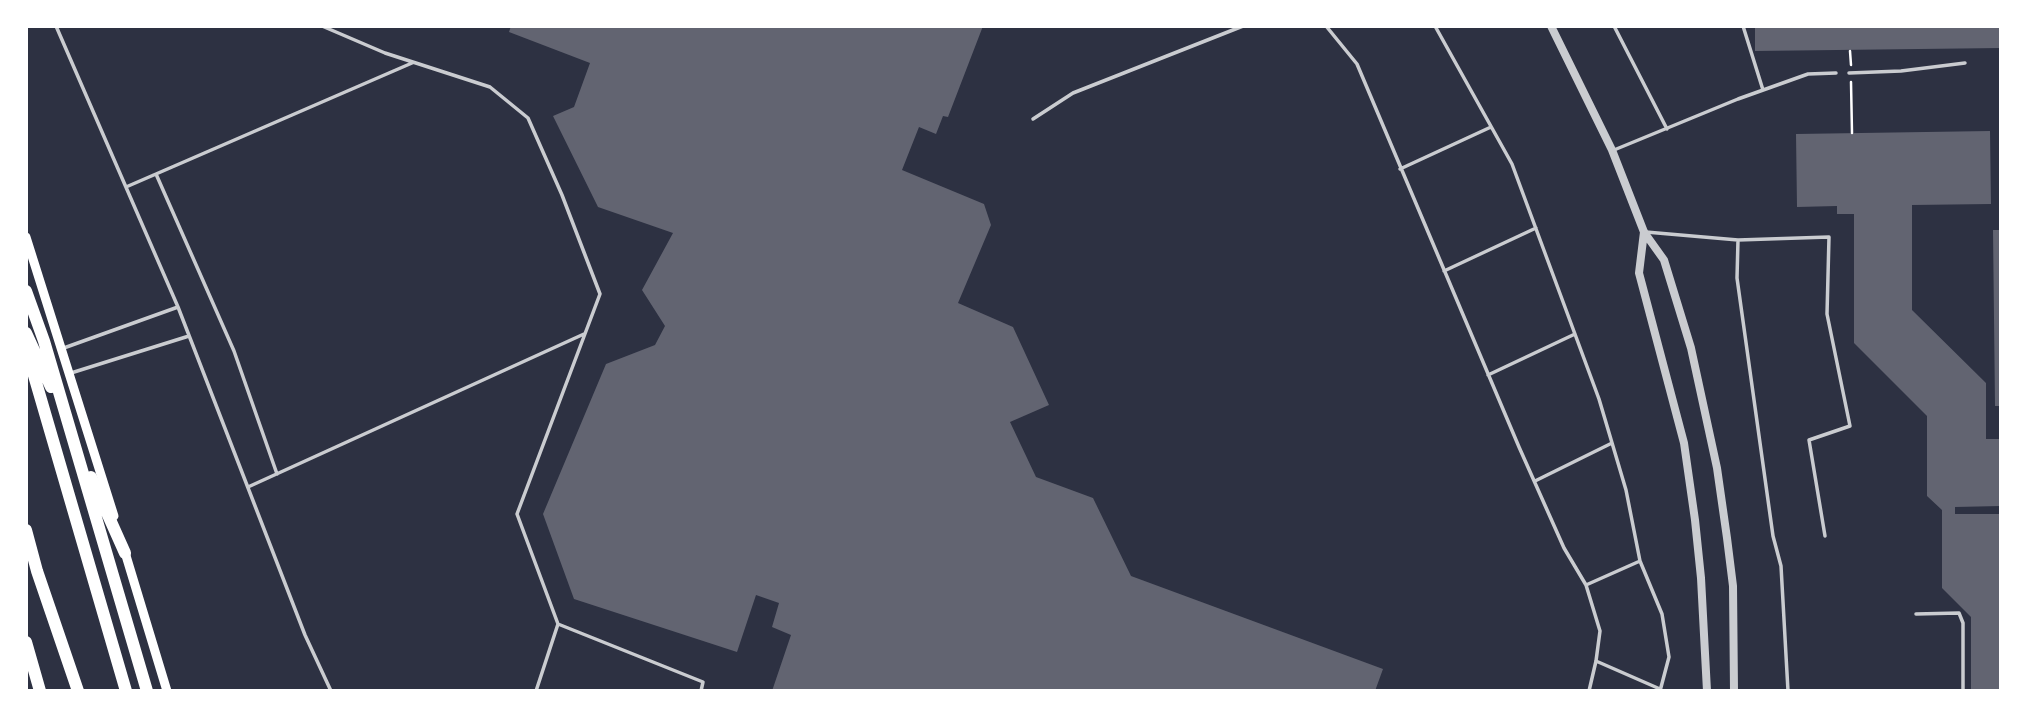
<!DOCTYPE html>
<style>
body{margin:0}
#map{position:relative;width:2027px;height:717px;overflow:hidden;background:#2d3142;font-family:"Source Sans 3",sans-serif}
canvas{display:block}
.frame{position:absolute;inset:0;border:28px solid #fff;pointer-events:none}
</style>
<div id="map">
<canvas width="2027" height="717"></canvas>
<div class="frame"></div>
</div>
<script>
const context = document.querySelector('canvas').getContext('2d');
context.lineJoin = 'round';
function fill(path, color) { context.fillStyle = color; context.fill(path, 'evenodd'); }
const poly = rows => new Path2D(rows.map(r => 'M' + r).join(''));
function trace(path, color, width, dash) { context.strokeStyle = color; context.lineWidth = width; context.lineCap = dash ? 'butt' : 'round'; context.setLineDash(dash || []); context.stroke(path); }
fill(poly([
 [511,26,983,26,948,117,943,116,936,134,919,127,902,170,984,204,991,225,958,303,1013,327,1049,405,1010,422,1036,477,1093,498,1131,576,1383,669,1375,691,772,691,791,635,772,627,779,603,756,595,737,652,574,599,543,514,606,364,655,345,665,326,642,290,673,233,598,207,553,116,574,107,590,63,509,32],
 [1755,26,2001,26,2001,48,1755,51],
 [1990,131,1991,204,1912,205,1912,310,1986,383,1986,439,2001,439,2001,506,1955,507,1955,514,2001,514,2001,691,1971,691,1971,617,1942,588,1942,510,1927,496,1927,416,1854,343,1854,214,1837,214,1837,206,1797,207,1796,134],
 [1993,230,2001,230,2001,406,1995,406]
]), '#626471');
trace(poly([
 [1850,51,1851,65],
 [1851,82,1852,133]
]), '#fff', 2.5);
trace(poly([
 [56,26,178,307,305,635,331,691],
 [322,26,385,53,490,87,528,118,562,195,600,294,517,514,558,624,703,682,701,691],
 [1326,26,1357,64,1519,447,1564,548,1586,585,1600,631,1596,661,1589,691],
 [1435,26,1512,164,1599,399,1626,490,1640,561,1662,614,1669,657,1660,691],
 [1614,26,1667,129],
 [1743,26,1763,90],
 [1849,73,1901,71,1965,63],
 [1033,119,1073,93,1243,26],
 [1614,150,1738,99,1808,74,1836,73],
 [1400,169,1491,127],
 [126,187,156,174],
 [1646,232,1738,240,1829,237,1827,314,1850,426,1809,440,1825,536],
 [1738,240,1737,278,1773,536,1781,566,1788,691],
 [1444,271,1536,228],
 [61,349,178,307],
 [71,373,189,336],
 [1488,375,1575,334],
 [277,474,234,351,156,174,412,63],
 [1535,481,1612,443],
 [248,487,584,334],
 [1586,585,1640,561],
 [1916,614,1959,613,1963,623,1963,691],
 [1596,661,1660,689],
 [536,691,558,624]
]), '#caccd0', 3.5);
trace(poly([
 [1551,26,1612,150,1644,232,1664,260,1691,348,1717,468,1727,538,1733,586,1734,691],
 [1644,232,1639,273,1684,443,1695,520,1701,578,1707,691]
]), '#caccd0', 8);
trace(poly([
 [26,237,114,516],
 [124,549,167,691]
]), '#fff', 9);
trace(poly([
 [26,291,44,341,147,691],
 [26,333,51,387],
 [26,348,126,691],
 [91,477,125,553],
 [26,530,37,571,78,691],
 [26,642,40,691]
]), '#fff', 12);
</script>
